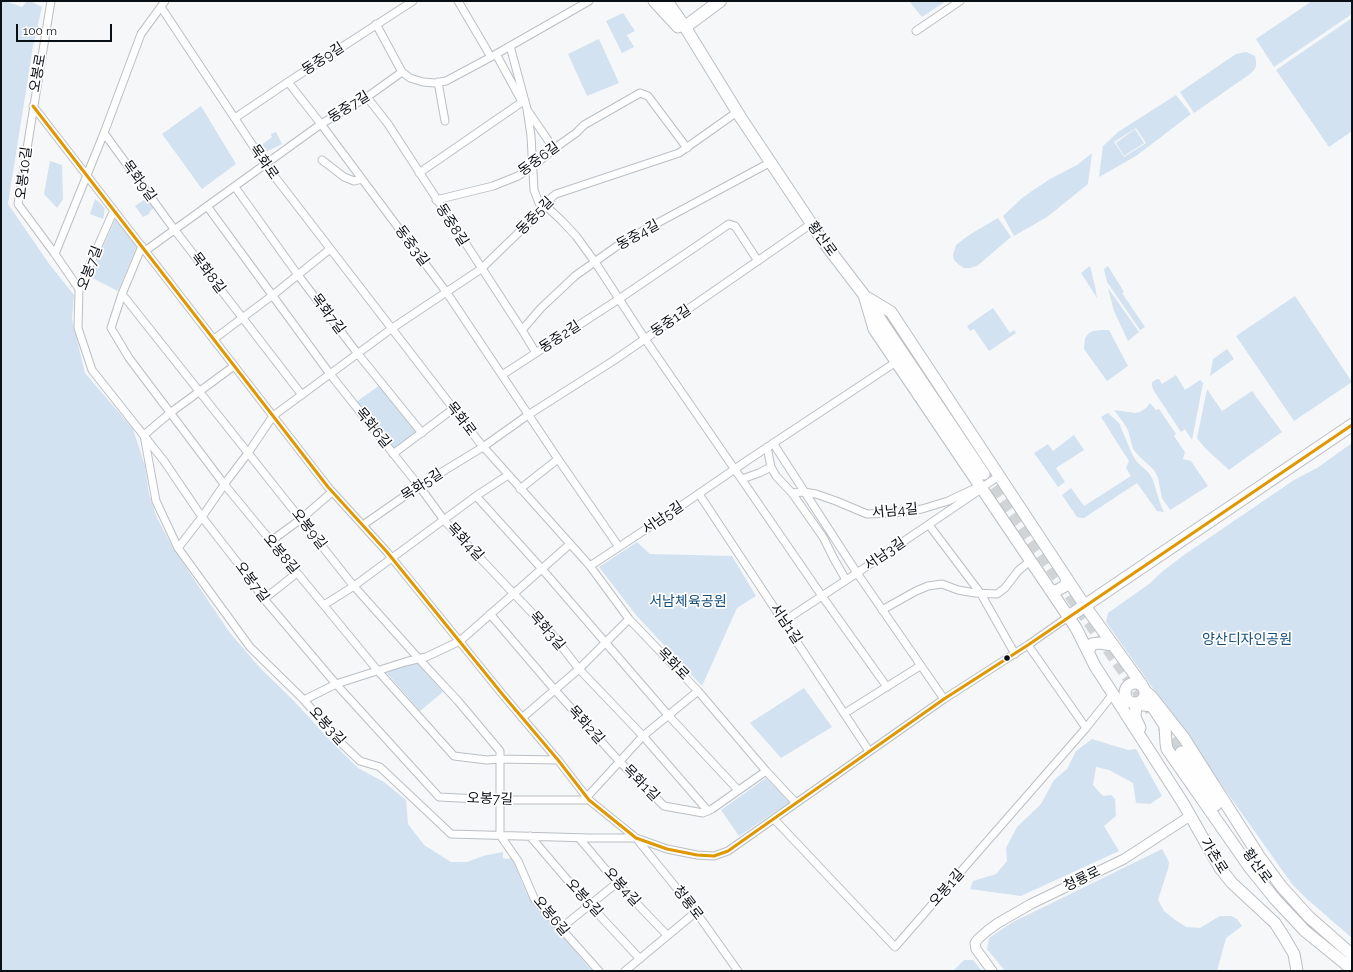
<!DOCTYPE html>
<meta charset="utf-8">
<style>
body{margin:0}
#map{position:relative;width:1353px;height:972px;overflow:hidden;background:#f5f7f9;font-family:Raleway,sans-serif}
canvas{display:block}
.frame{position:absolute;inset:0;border:2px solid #080f15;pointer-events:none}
.scale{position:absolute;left:16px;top:24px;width:96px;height:18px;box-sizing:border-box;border:2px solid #080f15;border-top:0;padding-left:5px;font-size:12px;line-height:14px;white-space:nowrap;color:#080f15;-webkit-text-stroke:3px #fff;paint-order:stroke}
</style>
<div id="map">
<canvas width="1353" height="972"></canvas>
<div class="frame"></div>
<div class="scale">100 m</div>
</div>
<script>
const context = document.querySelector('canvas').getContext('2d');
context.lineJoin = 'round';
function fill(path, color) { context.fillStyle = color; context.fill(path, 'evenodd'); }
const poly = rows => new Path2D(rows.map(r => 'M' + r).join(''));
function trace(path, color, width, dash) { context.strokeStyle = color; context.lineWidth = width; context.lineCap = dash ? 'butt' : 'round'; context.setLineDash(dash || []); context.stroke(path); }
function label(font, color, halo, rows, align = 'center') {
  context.font = font + ' Raleway,"Noto Sans KR",sans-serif'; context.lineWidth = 3.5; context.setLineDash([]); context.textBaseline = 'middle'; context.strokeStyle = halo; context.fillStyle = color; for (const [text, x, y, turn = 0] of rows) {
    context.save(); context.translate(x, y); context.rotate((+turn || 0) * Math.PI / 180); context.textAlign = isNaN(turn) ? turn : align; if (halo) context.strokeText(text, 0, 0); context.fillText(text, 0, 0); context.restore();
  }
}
fill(poly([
 [1,1,5,1,22,7,27,1,30,1,42,7,33,46,8,204,50,265,74,295,72,319,85,373,133,429,145,466,149,494,157,518,173,548,230,633,261,669,293,700,328,738,358,768,384,782,406,800,408,824,424,845,451,862,467,862,483,856,503,852,503,858,507,859,512,858,526,892,592,971,1,971],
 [909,1,946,1,922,17],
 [1312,1,1352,1,1352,14,1274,67,1256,39],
 [623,13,635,31,627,35,634,47,622,53,606,21],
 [1352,18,1352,131,1329,147,1276,70],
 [599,39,619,83,587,96,568,54],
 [1246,52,1255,56,1256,61,1256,66,1254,70,1250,74,1194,113,1180,92,1236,54],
 [1176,95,1191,114,1136,156,1099,177,1103,146,1118,132],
 [1136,128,1146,143,1124,157,1114,142],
 [201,106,236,164,202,189,162,134],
 [1135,129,1144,143,1124,156,1116,143],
 [276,132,282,144,268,151,264,150,260,146,272,137,271,134],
 [1092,153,1088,184,1047,217,1014,236,1003,216,1021,199,1032,191,1050,179,1077,165],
 [50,161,62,165,63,199,57,208,44,194],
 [147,198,154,208,150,211,149,214,143,217,135,206],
 [95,199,102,205,105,209,103,219,90,214],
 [116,217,137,246,118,291,90,277],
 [998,218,1011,237,977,266,970,268,964,268,958,264,954,260,953,255,956,245,969,235],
 [1090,266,1095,286,1097,298,1081,273],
 [1108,266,1124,292,1122,293,1145,327,1140,330,1107,282,1104,269],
 [1108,288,1139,332,1128,341,1114,311],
 [1295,296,1352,382,1294,421,1236,336],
 [993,308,1010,333,1014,330,1016,333,989,351,974,329,970,331,967,326],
 [1101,330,1109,330,1128,366,1107,381,1084,349,1085,338,1089,333,1093,331],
 [1227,349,1234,359,1210,376,1213,359],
 [1176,375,1185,390,1200,380,1203,383,1192,440,1185,429,1181,432,1154,391,1152,386,1152,382,1157,379,1159,379,1162,384],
 [380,385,417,433,394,450,356,402],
 [1207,389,1222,411,1252,391,1282,432,1229,470,1205,448,1197,438],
 [1150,403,1156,410,1159,409,1176,434,1174,436,1185,452,1183,459,1191,461,1208,486,1170,510,1162,498,1158,478,1154,470,1139,456,1133,449,1128,430,1123,422,1114,410,1135,413,1140,412,1146,408],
 [1108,413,1119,423,1132,454,1137,462,1149,473,1153,480,1160,503,1164,512,1157,511,1137,483,1084,518,1081,518,1077,517,1062,495,1071,488,1084,506,1131,476,1126,468,1129,461,1101,417],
 [1074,435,1084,450,1056,468,1065,482,1058,487,1034,453,1048,444,1053,451],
 [1352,443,1352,938,1307,899,1292,884,1106,622,1108,613,1149,584,1163,571,1184,555,1294,480,1317,468],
 [637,542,650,554,732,556,756,596,737,608,702,686,636,615,599,567],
 [417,662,443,692,420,711,386,672],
 [804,688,832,727,781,758,750,723],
 [1092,739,1128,750,1136,749,1162,796,1150,804,1136,803,1133,783,1109,770,1096,767,1093,785,1103,796,1111,795,1115,799,1116,816,1104,826,1119,851,1021,896,970,889,973,881,996,874,1007,861,1006,848,1017,827,1041,804,1054,780,1067,769,1076,751],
 [766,778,790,802,739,836,721,810],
 [1162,849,1169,862,1168,869,1158,900,1164,911,1174,919,1186,927,1200,928,1220,916,1231,916,1237,919,1242,926,1226,938,1217,971,1120,971,1119,970,1112,971,1005,971,987,949,989,938,1013,922],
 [964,960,973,960,982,971,953,971]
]), '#d3e2f1');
trace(poly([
 [984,474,1151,711],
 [1162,726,1181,752]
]), '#d1d4d7', 11, [11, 5.5]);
const minor = poly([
 [51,1,18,204,55,254,79,289],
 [458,1,491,57],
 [161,7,265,164,480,443,590,566,629,619,698,691,766,771,796,803],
 [376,24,402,72],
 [916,31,960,1],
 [510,46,527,109,531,136,534,190,539,203,546,206,562,221,576,236,595,262,645,339,822,596,887,687],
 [496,54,520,98],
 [402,72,410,78,423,82,435,83,446,81,491,57,589,1],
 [288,82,321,124,447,293,558,459,619,547],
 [438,82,445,121],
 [367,97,388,124,522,330,536,353],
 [33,106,328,487,387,552,503,695,558,760,589,800,636,838,667,849,697,855,714,856,728,851,944,699,1028,645,1068,617],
 [528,111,554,149],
 [235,118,288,82,413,1],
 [104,133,174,229,302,395],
 [322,160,344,177,354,181,362,179],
 [419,173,522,102,525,101],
 [235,187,298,275,358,354,422,433],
 [436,200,493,186,518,176,532,167,559,145,576,133,584,125,640,93,648,96,687,148],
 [207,206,330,374,419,486,444,520,552,634,579,669,643,736,708,811],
 [114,210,79,289,78,328,92,370,164,461,202,517,244,571,264,599,336,684,439,797,500,800,589,800],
 [142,246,122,294,111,328,129,358,224,484,378,671,454,756,487,760,499,759,558,760],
 [145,251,321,124,367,97,402,72],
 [55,254,104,133,141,34,165,1],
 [122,294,352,584,419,659,458,701,500,751,500,835,518,861,534,898,599,971],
 [522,330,541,308,575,276,624,241,771,162],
 [214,339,273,295,330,249],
 [234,366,170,413,144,435,156,501,178,548,250,647,304,700,337,739,360,761,380,767,451,834,589,838,636,838,696,912,738,971],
 [502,375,619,299,729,224,735,226,758,261],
 [773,443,857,573,944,699],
 [767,447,771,467,776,476,792,493,823,537,834,559,846,580],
 [393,454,453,409],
 [742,479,759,473,771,467],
 [520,489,558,459],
 [792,493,804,492,816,494,836,501,867,514,893,513,922,509,948,501,980,486],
 [699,494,869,751],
 [476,496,542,569,668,715,738,790],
 [363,525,419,486,483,447,528,415,613,361,811,224],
 [929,525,981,594,1015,654],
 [271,541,301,519,332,492],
 [178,548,202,517,226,482,248,453,273,416,391,329,481,269,546,206,552,197,556,194,679,153,737,112],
 [590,566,675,510,748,460,896,362],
 [264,599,297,573],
 [324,605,354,586,476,496,508,475],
 [882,610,916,591,928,586,942,584,958,590,975,593,997,594,1005,588,1018,571,1030,561],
 [490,614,554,689,619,761,664,806,703,813,712,809,766,771],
 [784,621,857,573,981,489,984,486,999,476],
 [1028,645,1086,728],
 [304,700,336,684,405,662,426,657,460,641,570,544],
 [845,713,920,666],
 [522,718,579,669,629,619],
 [587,797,643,736,698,691],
 [774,819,895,947,1086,728,1113,694],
 [530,836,576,890,640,959],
 [579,838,617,883,667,935],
 [561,928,617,883],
 [625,971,696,912]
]);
const tertiary = poly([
 [992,971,976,949,975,943,978,939,987,931,998,923,1031,904,1124,859,1190,816]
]);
const secondary = poly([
 [654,1,678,27],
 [667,1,685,27,741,118,805,214,822,240,864,295,984,474],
 [864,295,874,329,1076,628,1095,666,1183,803,1220,868,1232,883,1275,923,1284,937,1294,954,1297,971],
 [868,298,891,312,1085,606,1142,685],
 [1050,590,1056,591,1065,586,1067,579],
 [1088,652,1092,644,1099,643,1113,645],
 '1125 693a10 10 0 1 1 20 0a10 10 0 1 1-20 0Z',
 [1145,691,1151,696,1184,738,1259,856,1281,886,1309,917,1350,953,1352,956],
 [1140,728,1135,717,1136,704,1152,706,1165,726,1166,743,1167,749,1250,868,1275,899,1305,931,1348,966,1352,967],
 [1181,752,1216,805]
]);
const primary = poly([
 [685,27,720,1],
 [1068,617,1352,425]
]);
trace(minor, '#bbbfc4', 9);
trace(tertiary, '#bbbfc4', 11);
trace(secondary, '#bbbfc4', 13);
trace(primary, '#bbbfc4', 14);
trace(minor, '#fefefe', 7);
trace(tertiary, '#fefefe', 9);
trace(secondary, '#fefefe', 11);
trace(primary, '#fefefe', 12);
trace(poly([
 [33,106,328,487,387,552,503,695,558,760,589,800,636,838,667,849,697,855,714,856,728,851,944,699,1028,645,1352,425]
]), '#df9702', 3);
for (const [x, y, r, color] of [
 [1007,658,3.5,"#080f15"]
]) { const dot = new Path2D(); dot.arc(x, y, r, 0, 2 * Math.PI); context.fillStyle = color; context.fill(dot); trace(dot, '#fff', 1.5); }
label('14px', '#080f15', '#fff', [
 ["동중9길",323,59,-33],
 ["오봉로",38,73,-80],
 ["동중7길",349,107,-32],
 ["동중6길",539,159,-36],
 ["목화로",264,162,55],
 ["오봉10길",24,173,-83],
 ["목화9길",139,181,54],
 ["동중5길",535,216,-46],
 ["동중8길",452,225,57],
 ["동중4길",638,235,-29],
 ["황산로",822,239,54],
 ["동중3길",412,246,53],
 ["오봉7길",90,268,-69],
 ["목화8길",208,273,53],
 ["목화7길",328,314,53],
 ["동중1길",671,321,-34],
 ["동중2길",560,337,-33],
 ["목화로",461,419,52],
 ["목화6길",373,428,51],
 ["목화5길",422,485,-33],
 ["서남4길",895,511,-5],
 ["서남5길",663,518,-34],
 ["오봉9길",309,529,52],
 ["목화4길",465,542,47],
 ["오봉8길",281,554,50],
 ["서남3길",885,554,-34],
 ["오봉7길",252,582,53],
 ["서남1길",786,624,56],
 ["목화3길",547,631,49],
 ["목화로",673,664,46],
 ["목화2길",586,725,48],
 ["오봉3길",327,726,48],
 ["목화1길",641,783,45],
 ["오봉7길",490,799,2],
 ["가촌로",1214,856,58],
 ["황산로",1257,866,54],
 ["청룡로",1082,879,-26],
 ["오봉4길",622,887,48],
 ["오봉1길",947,888,-49],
 ["오봉5길",584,898,47],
 ["청룡로",688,903,52],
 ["오봉6길",551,916,50]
]);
label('14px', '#164d7b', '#fff', [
 ["서남체육공원",688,602],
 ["양산디자인공원",1247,640]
]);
</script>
